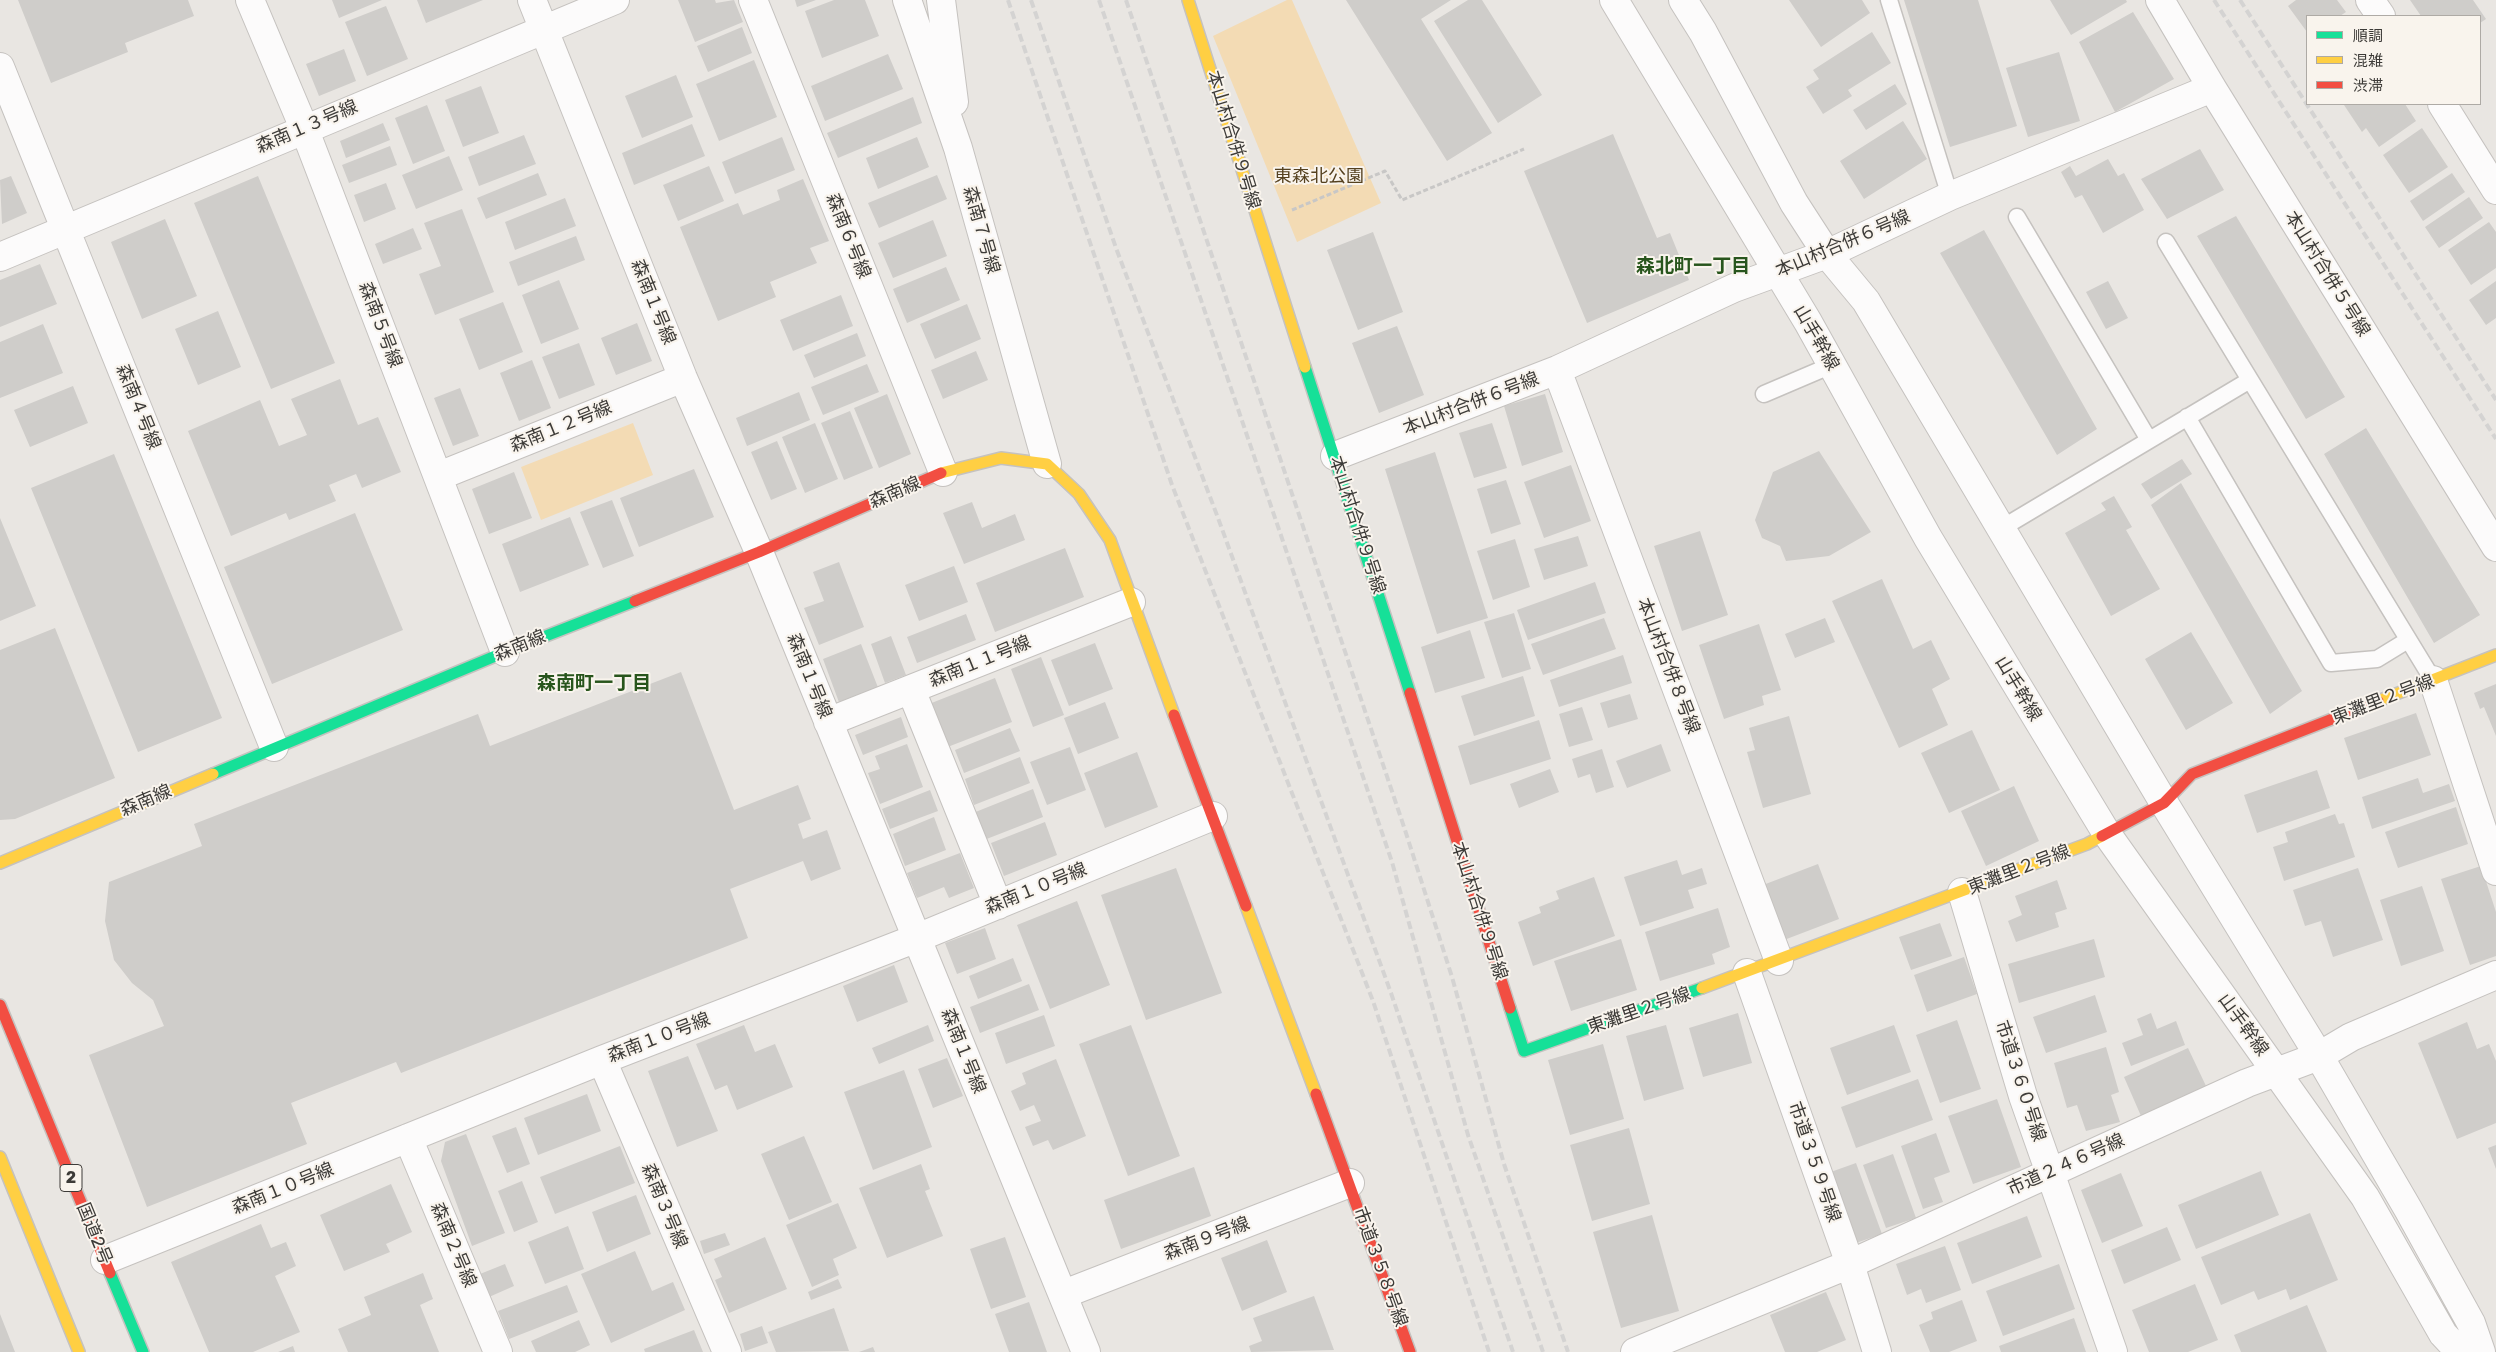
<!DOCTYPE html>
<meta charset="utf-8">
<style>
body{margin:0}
#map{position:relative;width:2496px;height:1352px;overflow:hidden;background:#e9e6e2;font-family:Rubik,"Noto Sans JP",sans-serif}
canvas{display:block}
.legend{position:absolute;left:2306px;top:15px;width:175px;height:90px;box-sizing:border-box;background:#f9f4ed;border:1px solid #aeaaa5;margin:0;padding:6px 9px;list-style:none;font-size:15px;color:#3d3b38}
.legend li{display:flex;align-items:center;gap:10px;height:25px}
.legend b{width:25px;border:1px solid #aeaaa5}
</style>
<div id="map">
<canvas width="2496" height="1352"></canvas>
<ul class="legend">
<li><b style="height:6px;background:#16e098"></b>順調</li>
<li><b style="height:6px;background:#ffcf43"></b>混雑</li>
<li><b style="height:6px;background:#f24e42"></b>渋滞</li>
</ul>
</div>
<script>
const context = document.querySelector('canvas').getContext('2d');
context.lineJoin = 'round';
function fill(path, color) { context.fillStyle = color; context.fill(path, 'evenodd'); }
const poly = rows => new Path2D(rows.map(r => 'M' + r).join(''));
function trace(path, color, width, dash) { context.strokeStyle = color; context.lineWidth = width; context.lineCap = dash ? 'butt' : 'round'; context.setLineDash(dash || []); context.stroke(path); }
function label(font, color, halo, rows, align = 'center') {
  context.font = font + ' Rubik,"Noto Sans JP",sans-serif'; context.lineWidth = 4; context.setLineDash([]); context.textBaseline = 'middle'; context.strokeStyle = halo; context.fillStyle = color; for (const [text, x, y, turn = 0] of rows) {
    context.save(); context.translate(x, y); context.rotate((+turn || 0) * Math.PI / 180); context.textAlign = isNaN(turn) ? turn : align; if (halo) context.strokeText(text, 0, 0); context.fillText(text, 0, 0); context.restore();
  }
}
fill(poly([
 [1287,0,1292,0,1381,203,1297,242,1213,36],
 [633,423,653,475,541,520,521,467]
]), '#f3dbb4');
fill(poly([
 [18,0,188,0,194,16,125,43,128,52,51,83],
 [332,0,382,0,339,18],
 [417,0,483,0,426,23],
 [678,0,715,0,716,3,734,0,743,22,695,42],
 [795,0,816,0,797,7],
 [834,0,865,0,879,36,822,58,805,11],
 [1346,0,1451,0,1421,19,1492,133,1447,161],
 [1468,0,1482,0,1542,95,1498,123,1434,21],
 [1789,0,1862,0,1870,13,1821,47],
 [1904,0,1978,0,2017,126,1950,147],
 [2050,0,2126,0,2127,2,2071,35],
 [2296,0,2337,0,2346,12,2340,16,2307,16,2307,32,2288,6],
 [2410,0,2473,0,2486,19,2480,23,2480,16,2421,16],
 [386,6,408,59,367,76,345,22],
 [2133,12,2174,79,2115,112,2079,42],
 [742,27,752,53,708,72,697,46],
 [1872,32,1891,63,1848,90,1852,96,1823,114,1806,87,1819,79,1813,70],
 [344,49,356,81,319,96,306,64],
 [2059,52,2080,121,2028,137,2006,68],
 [888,54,903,89,825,121,811,86],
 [754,60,777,117,719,141,696,84],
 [676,75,693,117,642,138,625,96],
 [1895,84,1907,104,1866,130,1853,110],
 [481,86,499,133,463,147,445,100],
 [913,97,922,123,838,158,827,133],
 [2346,104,2405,104,2416,121,2379,147,2366,128,2362,132,2344,105],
 [427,105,445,151,413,164,395,118],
 [1903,121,1927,159,1864,199,1840,161],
 [383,123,390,140,346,158,340,141],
 [692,124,705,156,634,185,622,153],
 [2422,128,2448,167,2409,193,2383,155],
 [1613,134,1657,238,1670,233,1689,280,1587,323,1524,171],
 [524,135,536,164,479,186,468,157],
 [782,137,795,170,735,194,722,162],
 [917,137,929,167,878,189,866,158],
 [390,146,397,165,349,183,342,165],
 [2200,149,2224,190,2167,219,2141,179],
 [449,156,463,190,416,209,402,175],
 [2108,159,2118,176,2124,173,2144,210,2103,233,2082,195,2075,198,2061,172,2070,166,2076,176],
 [709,166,724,201,678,221,663,185],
 [538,173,547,195,486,219,477,198],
 [2452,173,2465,192,2423,221,2410,201],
 [937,175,947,199,879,228,868,203],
 [11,176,27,213,2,224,0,180],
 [258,176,335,363,271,389,194,203],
 [803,179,829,241,810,248,817,263,770,282,776,297,718,321,680,227,738,203,743,215,780,200,777,190],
 [386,183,396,209,364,222,354,195],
 [2469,197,2483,218,2439,248,2425,227],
 [565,198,576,226,515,250,505,222],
 [462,209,494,292,435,315,419,274,441,266,424,223],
 [2236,216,2345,397,2306,419,2197,236],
 [165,219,197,296,142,319,111,242],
 [933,220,947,256,893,278,878,243],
 [2489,222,2496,232,2496,268,2471,285,2448,250],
 [413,228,422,249,383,264,375,244],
 [1984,230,2097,429,2057,455,1940,253],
 [1373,232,1403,312,1358,330,1327,250],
 [576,236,585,260,518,286,509,262],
 [40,264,57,304,0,327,0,280],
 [946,267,960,300,907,323,893,289],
 [559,280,579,329,541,344,522,295],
 [2108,281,2128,318,2106,329,2086,292],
 [2496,281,2496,318,2486,325,2469,300],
 [841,295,853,326,793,351,780,320],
 [503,302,523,352,479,370,459,319],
 [967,304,981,339,935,359,920,324],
 [218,311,241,367,198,385,175,329],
 [637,323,652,361,616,375,601,338],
 [43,324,63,373,0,398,0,342],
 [1397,326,1424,395,1379,413,1352,343],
 [857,333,866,356,814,378,804,355],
 [579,343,595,385,559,399,542,357],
 [976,351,988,380,943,399,931,370],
 [532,360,551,408,519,421,500,373],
 [867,364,879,392,823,415,811,387],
 [340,379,358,425,378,417,401,472,362,488,356,474,329,485,336,501,289,520,286,513,231,536,188,431,260,400,279,446,307,435,291,399],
 [73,386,88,423,30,447,14,410],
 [460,388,479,436,453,446,434,398],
 [799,392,810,420,747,446,736,418],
 [887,394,911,454,879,468,854,408],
 [1545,394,1563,452,1522,466,1504,406],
 [850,411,873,468,844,480,821,423],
 [815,423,838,479,805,493,782,437],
 [1492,423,1507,468,1474,478,1459,433],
 [2366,428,2480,615,2434,643,2324,454],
 [777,441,797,489,771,500,751,452],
 [1819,451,1871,532,1829,556,1786,561,1780,546,1762,538,1755,520,1773,472],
 [1435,452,1488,618,1437,634,1385,469],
 [114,454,222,718,138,752,31,488],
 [2182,459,2192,474,2151,499,2141,484],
 [1571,465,1591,521,1544,538,1524,482],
 [694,469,714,517,639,547,620,498],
 [514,472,532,518,489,534,472,489],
 [1506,480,1521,524,1491,534,1477,489],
 [2181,483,2302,691,2270,714,2151,505],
 [2114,496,2132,527,2126,530,2160,589,2111,616,2065,533,2106,510,2101,503],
 [612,500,634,556,603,568,580,512],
 [972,502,982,528,1015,514,1025,540,964,564,943,513],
 [355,513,403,630,272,684,224,567],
 [570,517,589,565,520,592,502,544],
 [0,518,36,606,0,621],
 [1700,531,1728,615,1682,631,1654,546],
 [1578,536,1588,566,1544,580,1534,549],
 [1515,539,1530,587,1493,600,1477,551],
 [1065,548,1084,597,995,632,976,583],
 [839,562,864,627,819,645,804,608,824,601,813,572],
 [954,566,968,602,919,621,905,585],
 [1882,579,1913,649,1931,640,1950,679,1932,689,1948,725,1899,748,1832,601],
 [1595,582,1606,613,1528,640,1517,610],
 [1514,613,1531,669,1502,678,1484,622],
 [966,614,976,640,917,663,907,637],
 [1604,618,1616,649,1543,675,1531,644],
 [1825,618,1835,642,1795,658,1785,634],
 [1759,624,1781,690,1762,696,1764,705,1724,719,1699,645],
 [55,628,115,778,15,819,0,820,0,650],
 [1470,630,1485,678,1435,693,1421,647],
 [2191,632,2233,703,2186,730,2145,659],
 [891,636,906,675,885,683,871,644],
 [1095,643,1113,689,1069,706,1051,660],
 [861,644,879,690,840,705,823,659],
 [1623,655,1632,683,1559,707,1550,680],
 [1041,657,1064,715,1033,727,1011,669],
 [681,672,734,810,798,785,811,819,798,824,803,839,827,830,841,869,811,881,803,861,730,889,748,938,401,1073,396,1062,291,1103,307,1144,147,1207,89,1055,164,1026,153,1000,132,983,114,960,105,921,109,882,202,846,194,824,478,714,490,746],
 [1523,676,1535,716,1474,736,1461,696],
 [995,678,1012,722,945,748,929,704],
 [2496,684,2496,736,2484,707,2480,709,2474,693],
 [1630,694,1638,719,1608,728,1600,703],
 [1105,702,1119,738,1078,754,1064,718],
 [1582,707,1593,740,1569,747,1559,714],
 [2416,713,2431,755,2358,780,2344,738],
 [1789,716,1811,794,1763,808,1747,752,1755,750,1749,728],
 [901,717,908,737,863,755,855,735],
 [1539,720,1551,759,1470,785,1458,746],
 [1010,728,1020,751,964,773,955,750],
 [1972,730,2000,790,1949,813,1921,753],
 [907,744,923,787,880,804,868,773,880,769,875,756],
 [1661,744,1671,771,1627,788,1616,761],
 [1070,747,1086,790,1047,805,1030,762],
 [1602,749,1614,787,1596,793,1590,774,1578,778,1572,759],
 [1137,752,1158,807,1105,828,1084,773],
 [1020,757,1030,783,974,805,965,779],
 [1550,769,1559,792,1519,808,1510,784],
 [2317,770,2330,808,2257,833,2244,795],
 [2418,778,2423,793,2449,784,2455,801,2372,829,2362,797],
 [2014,786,2039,841,1986,866,1961,811],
 [1033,789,1043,817,984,840,973,813],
 [930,790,938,811,890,829,882,809],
 [2456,807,2468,844,2398,868,2385,832],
 [2335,814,2339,824,2344,823,2355,857,2284,881,2273,847,2288,842,2285,832],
 [934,817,946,850,905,866,893,834],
 [1045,822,1057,855,1004,876,991,843],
 [960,853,974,888,949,898,944,887,917,898,907,873],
 [1677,860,1682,875,1702,868,1707,884,1688,890,1694,908,1640,926,1624,877],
 [1818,864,1839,919,1784,940,1763,885],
 [2481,866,2496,912,2496,956,2470,965,2441,879],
 [1176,868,1222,993,1146,1020,1101,895],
 [2358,868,2383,940,2333,957,2321,921,2305,926,2293,890],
 [1594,877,1615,936,1533,966,1518,922,1541,913,1539,907,1559,899,1556,891],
 [2057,880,2067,909,2055,913,2059,927,2016,942,2008,921,2022,915,2015,896],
 [2422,886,2444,951,2401,966,2380,900],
 [1077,901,1110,985,1050,1009,1017,925],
 [1718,908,1730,947,1712,954,1715,964,1660,981,1645,932],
 [1940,923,1952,956,1911,970,1899,937],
 [985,928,996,959,957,974,945,943],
 [1621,939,1637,990,1571,1011,1554,961],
 [2094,939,2105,977,2019,1003,2008,964],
 [1964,957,1977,994,1927,1012,1914,975],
 [1013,958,1022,981,978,999,969,976],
 [894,965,908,1002,857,1022,843,986],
 [1029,984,1039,1010,980,1033,970,1007],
 [2095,995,2107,1032,2046,1053,2033,1017],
 [1738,1013,1752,1063,1703,1077,1689,1028],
 [2151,1013,2157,1029,2176,1021,2185,1045,2131,1066,2122,1043,2143,1035,2137,1019],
 [1044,1015,1055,1046,1006,1064,995,1033],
 [1957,1020,1981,1089,1940,1103,1916,1035],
 [2467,1022,2477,1049,2489,1044,2496,1061,2496,1123,2457,1139,2418,1043],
 [744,1025,755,1052,775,1044,793,1087,737,1110,727,1085,715,1090,696,1044],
 [928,1025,934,1041,879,1064,872,1048],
 [1131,1025,1180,1156,1128,1176,1079,1044],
 [1666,1025,1684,1089,1644,1101,1626,1036],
 [1894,1025,1911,1072,1847,1095,1830,1048],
 [1603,1044,1624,1119,1570,1135,1548,1060],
 [2106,1047,2119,1092,2111,1095,2120,1122,2086,1131,2077,1105,2067,1108,2054,1063],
 [2188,1048,2206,1086,2141,1116,2124,1077],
 [688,1056,718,1131,677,1147,648,1071],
 [947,1058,963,1096,933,1108,918,1069],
 [1056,1059,1086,1136,1053,1150,1048,1140,1033,1146,1025,1127,1041,1121,1034,1105,1020,1111,1011,1091,1026,1084,1022,1073],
 [904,1070,932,1147,873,1170,844,1092],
 [1918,1079,1933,1120,1856,1148,1841,1107],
 [587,1094,601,1131,538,1155,524,1118],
 [1997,1099,2021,1167,1973,1184,1948,1116],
 [516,1127,530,1164,507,1173,492,1136],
 [1629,1128,1650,1204,1592,1221,1570,1145],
 [1936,1133,1950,1172,1934,1178,1943,1202,1923,1209,1901,1146],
 [466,1134,505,1233,472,1246,441,1161,445,1142],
 [804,1136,832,1202,789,1220,761,1154],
 [2496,1145,2496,1169,2488,1148],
 [620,1146,635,1183,555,1214,540,1177],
 [1893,1154,1916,1218,1886,1228,1863,1165],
 [1856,1163,1882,1234,1853,1244,1828,1173],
 [921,1164,930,1189,925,1191,943,1236,887,1258,859,1188],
 [1194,1167,1211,1216,1121,1249,1104,1200],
 [2261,1171,2279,1215,2196,1249,2178,1205],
 [2121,1173,2143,1226,2102,1243,2081,1190],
 [522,1181,538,1222,514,1232,498,1191],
 [391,1184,412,1232,386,1244,390,1252,344,1271,320,1215],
 [636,1195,651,1234,607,1252,592,1212],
 [838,1203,857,1248,833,1259,839,1275,812,1287,786,1225],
 [2310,1213,2338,1280,2290,1300,2286,1289,2258,1300,2254,1291,2221,1305,2201,1257],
 [1652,1215,1679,1311,1621,1328,1593,1232],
 [2027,1216,2042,1257,1972,1284,1957,1243],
 [261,1224,271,1248,286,1242,296,1266,275,1276,300,1332,253,1352,209,1352,171,1262],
 [568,1226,584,1269,545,1284,528,1242],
 [2167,1227,2181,1260,2124,1284,2111,1250],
 [725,1233,730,1245,704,1254,700,1241],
 [765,1237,787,1289,729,1313,715,1280,722,1277,714,1259],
 [1005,1237,1026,1297,991,1309,970,1249],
 [1267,1240,1287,1292,1242,1311,1221,1258],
 [1945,1246,1961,1290,1926,1303,1921,1289,1907,1295,1896,1264],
 [635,1251,652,1291,673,1282,685,1310,611,1343,581,1274],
 [505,1264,514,1286,489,1297,480,1274],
 [2059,1264,2075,1309,2003,1336,1986,1291],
 [423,1273,433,1299,420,1305,439,1352,348,1352,338,1329,371,1315,364,1297],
 [838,1279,842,1288,811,1300,808,1292],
 [2195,1284,2218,1340,2188,1352,2149,1352,2132,1310],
 [567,1285,578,1312,509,1339,498,1311],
 [1826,1292,1846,1340,1817,1352,1785,1352,1770,1315],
 [1314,1296,1334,1350,1251,1352,1249,1346,1262,1341,1253,1318],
 [1962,1300,1977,1341,1949,1352,1930,1352,1919,1325,1933,1319,1931,1312],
 [1029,1302,1047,1352,1009,1352,995,1314],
 [2307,1305,2327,1352,2241,1352,2234,1335],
 [834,1308,849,1351,776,1352,768,1332],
 [0,1314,15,1352,0,1352],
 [2074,1318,2086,1352,2001,1352,1999,1346],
 [579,1320,590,1345,575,1352,536,1352,531,1341],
 [762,1326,768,1343,745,1351,740,1334],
 [694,1330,703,1352,645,1352,644,1349],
 [293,1346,295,1352,278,1352],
 [873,1347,875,1352,859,1352]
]), '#cfcdca');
const lane = poly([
 [1889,0,1950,196],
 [2017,217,2149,440],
 [2166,242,2433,680],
 [1764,394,1832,365],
 [2187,417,2331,663,2377,659,2408,640],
 [2002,528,2250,380]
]);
const street = poly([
 [250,0,304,128,505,652],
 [532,0,683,378,759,552,1086,1352],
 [753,0,943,472],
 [907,0,958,148,1047,464],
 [941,0,954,102],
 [1614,0,1808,322,1928,538,2107,834,2365,1197,2443,1334,2460,1352],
 [1683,0,1703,32,1794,203,1827,254,1866,301,2164,803,2319,1056,2408,1209,2471,1323,2481,1352],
 [2160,0,2212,88,2496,547],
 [2370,0,2381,16],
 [0,67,274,747],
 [2442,104,2496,190],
 [0,257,615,0],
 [1557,370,1779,961],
 [1335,456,1557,370,1734,288,1827,254,1950,196,2212,88],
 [439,476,683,378],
 [2433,680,2496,871],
 [911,690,998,905],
 [828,722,1131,602],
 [1962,892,2023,1096,2113,1352],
 [1747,973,1850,1264,1877,1352],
 [602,1060,727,1352],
 [408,1138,498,1352],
 [105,1260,602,1060,917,938,1213,816],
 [1064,1294,1350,1183],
 [1635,1352,1850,1264,2247,1083,2319,1056,2351,1037,2496,975]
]);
const fast = poly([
 [1305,367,1410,693],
 [213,774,505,652,635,601],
 [1510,1008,1524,1051,1702,988],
 [110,1273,143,1352]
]);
const slow = poly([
 [1188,0,1305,367],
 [941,473,1001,458,1047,464,1079,494,1110,540,1174,715],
 [2378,701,2496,655],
 [0,863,213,774],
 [1246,906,1316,1094],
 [1702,988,2087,844,2102,836],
 [0,1157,79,1352]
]);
const jam = poly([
 [635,601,759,552,941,473],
 [1410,693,1510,1008],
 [1174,715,1246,906],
 [2102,836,2164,803,2192,774,2378,701],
 [0,1005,110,1273],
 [1316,1094,1410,1352]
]);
trace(lane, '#c5c2bf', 19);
trace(street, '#c5c2bf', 30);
trace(fast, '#c5c2bf', 14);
trace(slow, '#c5c2bf', 14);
trace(jam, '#c5c2bf', 14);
trace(poly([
 [1292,210,1385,171,1402,200,1524,149]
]), '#c8c7c6', 3, [5, 2.5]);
trace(lane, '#fcfbfb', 16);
trace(street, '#fcfbfb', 28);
trace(fast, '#16e098', 11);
trace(slow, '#ffcf43', 11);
trace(jam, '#f24e42', 11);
trace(poly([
 [1008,0,1172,485,1373,1001,1489,1352],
 [1031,0,1116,248,1218,518,1391,993,1513,1352],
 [1099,0,1392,862,1468,1135,1543,1352],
 [1126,0,1405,830,1452,977,1504,1164,1568,1352],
 [2214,0,2496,439],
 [2240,0,2496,400]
]), '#d4d3d2', 4, [8, 4]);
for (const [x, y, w] of [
 [71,1178,22]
]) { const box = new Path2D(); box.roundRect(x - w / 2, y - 13.5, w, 27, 4); context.fillStyle = '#f9f4ed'; context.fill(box); trace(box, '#3d3b38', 1); }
label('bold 16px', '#3d3b38', null, [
 ["2",71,1178]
]);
label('18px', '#3d3b38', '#f9f4ed', [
 ["森南１３号線",307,127,-23],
 ["本山村合併９号線",1233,140,73],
 ["森南７号線",981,230,74],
 ["森南６号線",848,236,68],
 ["本山村合併６号線",1843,244,-23],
 ["本山村合併５号線",2327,274,58],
 ["森南１号線",653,302,68],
 ["森南５号線",380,325,69],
 ["山手幹線",1816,338,60],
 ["本山村合併６号線",1471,404,-21],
 ["森南４号線",138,407,68],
 ["森南１２号線",561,427,-22],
 ["森南線",895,493,-23],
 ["本山村合併９号線",1357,525,72],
 ["森南線",520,646,-22],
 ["森南１１号線",980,662,-22],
 ["本山村合併８号線",1668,666,69],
 ["森南１号線",809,676,68],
 ["山手幹線",2018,689,59],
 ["東灘里２号線",2383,700,-21],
 ["森南線",146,801,-23],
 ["東灘里２号線",2019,870,-21],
 ["森南１０号線",1036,889,-22],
 ["本山村合併９号線",1479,911,72],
 ["東灘里２号線",1639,1011,-19],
 ["山手幹線",2243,1025,54],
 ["森南１０号線",659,1038,-21],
 ["森南１号線",963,1051,68],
 ["市道３６０号線",2020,1081,72],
 ["市道３５９号線",1814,1162,71],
 ["市道２４６号線",2066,1165,-24],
 ["森南１０号線",283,1189,-22],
 ["森南３号線",664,1206,67],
 ["国道2号",94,1234,68],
 ["森南９号線",1207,1239,-21],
 ["森南２号線",453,1245,67],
 ["市道３５８号線",1380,1267,70]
]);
label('18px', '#55411f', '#f9f4ed', [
 ["東森北公園",1319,177]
]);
label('bold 19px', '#28551d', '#f9f4ed', [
 ["森北町一丁目",1693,267],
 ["森南町一丁目",594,684]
]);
</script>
